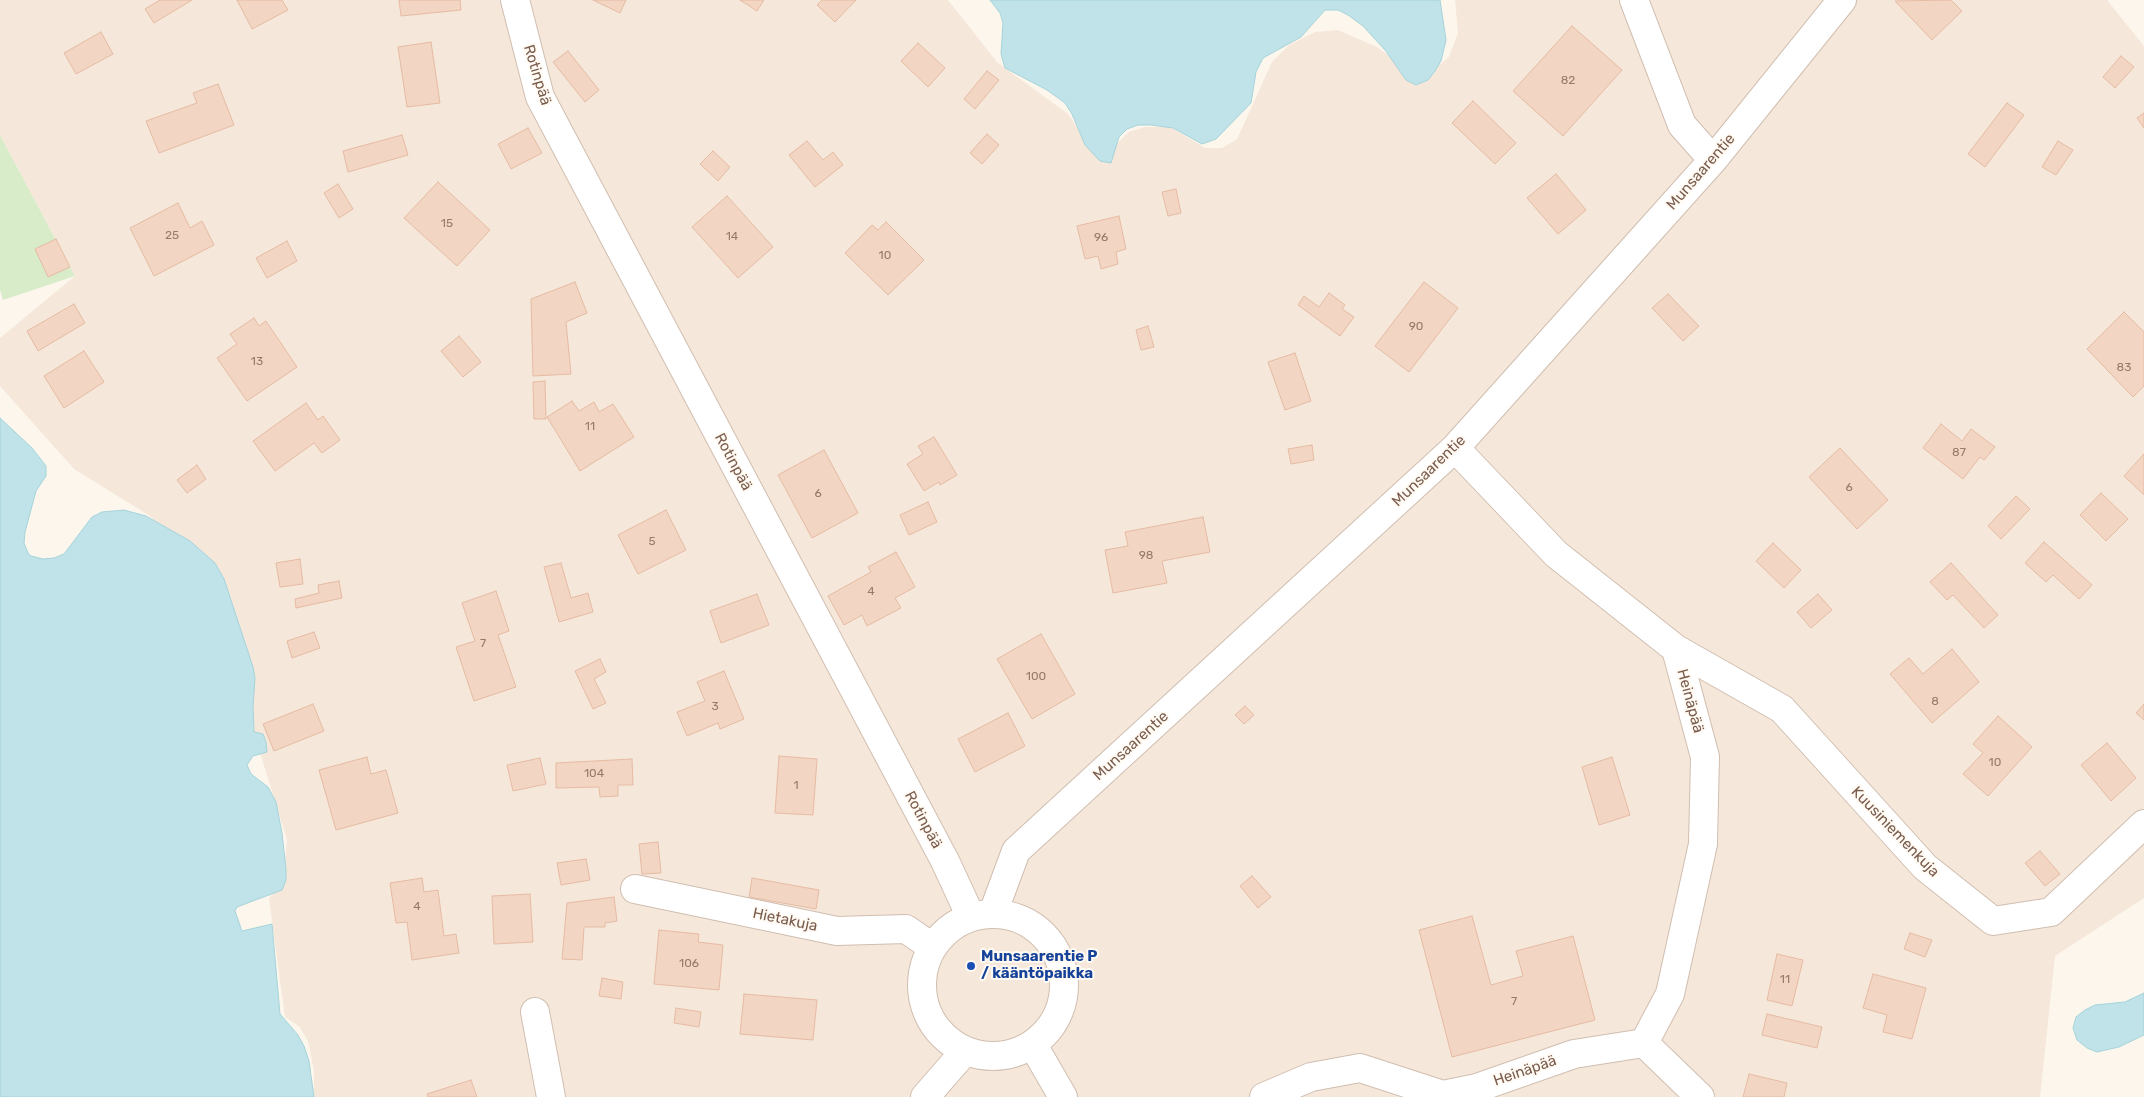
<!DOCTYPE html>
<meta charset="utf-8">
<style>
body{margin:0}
canvas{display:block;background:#fdf6ec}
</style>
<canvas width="2144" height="1097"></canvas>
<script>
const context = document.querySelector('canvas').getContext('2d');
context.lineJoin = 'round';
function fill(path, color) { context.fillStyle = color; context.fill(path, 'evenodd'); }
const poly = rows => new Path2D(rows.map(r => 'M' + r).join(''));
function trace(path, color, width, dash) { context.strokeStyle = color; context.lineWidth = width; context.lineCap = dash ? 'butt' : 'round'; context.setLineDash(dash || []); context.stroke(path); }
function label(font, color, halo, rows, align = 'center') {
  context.font = font + ' Rubik,sans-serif'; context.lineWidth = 4; context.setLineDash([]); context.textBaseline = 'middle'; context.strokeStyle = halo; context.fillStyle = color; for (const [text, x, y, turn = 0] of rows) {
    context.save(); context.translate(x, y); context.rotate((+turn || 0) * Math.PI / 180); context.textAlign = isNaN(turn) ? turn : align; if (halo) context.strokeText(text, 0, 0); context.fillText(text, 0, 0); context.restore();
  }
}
fill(poly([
 [0,0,948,0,997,62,1068,114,1084,138,1113,147,1129,132,1145,127,1170,127,1205,148,1222,148,1237,139,1272,62,1289,45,1315,32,1338,30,1377,47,1409,71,1430,73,1449,57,1458,33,1455,0,2107,0,2144,46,2144,898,2055,956,2040,1097,314,1097,314,1071,308,1041,299,1026,285,1017,269,899,284,873,287,840,203,568,150,516,74,469,0,386,0,338,75,276,0,135]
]), '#f5e8da');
fill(poly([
 [0,135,75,276,3,300,0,290]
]), '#d8ecc9');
const water = poly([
 [990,0,1440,0,1446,40,1441,61,1435,71,1428,80,1416,85,1406,80,1385,50,1363,26,1348,15,1338,10,1325,10,1301,37,1263,58,1256,72,1251,103,1216,139,1202,144,1173,128,1151,125,1138,125,1127,129,1119,137,1111,163,1100,161,1085,145,1072,114,1065,103,1047,90,1005,68,1001,54,1003,23,1000,13,990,0],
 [0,418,32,448,46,466,46,476,36,491,25,532,24,543,28,553,31,556,43,559,54,558,64,554,92,517,102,512,124,510,146,516,190,541,215,563,224,579,253,667,255,678,253,707,254,732,263,734,266,742,267,752,253,756,247,765,251,774,268,787,276,802,282,833,286,869,286,880,282,890,237,907,235,911,242,931,272,924,280,1014,298,1035,304,1046,309,1061,314,1097,0,1097,0,418],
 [2144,993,2144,1035,2119,1047,2097,1052,2087,1048,2077,1040,2073,1028,2076,1017,2085,1010,2095,1005,2125,1002,2144,993]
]);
fill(water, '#bfe3e8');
trace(water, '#a5d3da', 1);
const building = poly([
 [160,0,192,0,154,23,145,9,160,0],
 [237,0,282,0,288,10,252,29,237,0],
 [399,0,460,0,461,10,401,16,399,0],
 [593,0,626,0,620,13,593,0],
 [740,0,764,0,757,11,740,0],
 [822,0,856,0,835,22,817,5,822,0],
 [1951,0,1962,11,1932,40,1895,1,1951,0],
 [1572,26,1622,70,1563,136,1513,91,1572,26],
 [101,32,113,54,76,74,64,53,101,32],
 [431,42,440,103,407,107,398,47,431,42],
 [918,43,945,68,928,87,901,61,918,43],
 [568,51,599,90,585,102,553,62,568,51],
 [2121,56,2134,67,2115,88,2103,77,2121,56],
 [987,71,999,80,975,109,964,99,987,71],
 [218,84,234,125,159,153,146,121,197,103,193,93,218,84],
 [1473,101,1516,143,1495,164,1452,123,1473,101],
 [2007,103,2024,115,1985,167,1968,154,2007,103],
 [2144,113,2144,128,2137,118,2144,113],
 [528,128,542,153,511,169,498,144,528,128],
 [987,134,999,145,982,164,970,153,987,134],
 [402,135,408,155,348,172,343,151,402,135],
 [807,141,823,160,833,152,843,165,815,187,789,155,807,141],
 [2058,141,2073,150,2056,175,2042,167,2058,141],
 [713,151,730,167,718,181,700,164,713,151],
 [1556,174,1586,210,1558,234,1527,198,1556,174],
 [438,182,490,230,457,266,404,218,438,182],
 [338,184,353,209,339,218,324,193,338,184],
 [1176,189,1181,213,1168,216,1162,192,1176,189],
 [727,196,773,247,738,278,692,227,727,196],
 [178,203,190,228,202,221,214,245,154,276,130,228,178,203],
 [1119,216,1126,249,1116,252,1118,264,1101,269,1098,256,1085,259,1077,226,1119,216],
 [886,222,924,260,888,295,845,253,872,225,878,230,886,222],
 [56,239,70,267,48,277,35,249,56,239],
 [287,241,297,261,267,278,256,258,287,241],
 [575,282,587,313,566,322,571,374,533,376,531,299,575,282],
 [1424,282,1458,308,1409,372,1375,346,1424,282],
 [1329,293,1345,305,1342,309,1354,317,1340,336,1298,305,1304,296,1319,307,1329,293],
 [1668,294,1699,326,1683,341,1652,308,1668,294],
 [74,304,85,323,38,351,27,331,74,304],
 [2124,312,2144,332,2144,386,2133,397,2087,349,2124,312],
 [254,318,259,326,266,321,297,367,247,401,217,358,237,344,230,334,254,318],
 [1148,326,1154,347,1141,350,1136,330,1148,326],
 [459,336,481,362,463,377,441,351,459,336],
 [84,351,104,382,64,408,44,376,84,351],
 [1295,353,1311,401,1285,410,1268,362,1295,353],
 [545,381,546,419,534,419,533,382,545,381],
 [572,401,579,411,594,402,599,412,613,404,634,437,580,471,547,417,572,401],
 [306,403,318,420,323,416,340,440,322,453,314,443,275,471,253,441,306,403],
 [1941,424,1962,441,1971,429,1995,447,1984,460,1980,457,1963,479,1923,448,1941,424],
 [934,437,957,475,940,485,939,482,924,491,907,464,923,454,918,446,934,437],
 [1312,445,1314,460,1291,464,1288,449,1312,445],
 [1840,448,1888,500,1857,529,1809,477,1840,448],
 [824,450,858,513,812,538,778,475,824,450],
 [2144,454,2144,495,2124,476,2144,454],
 [197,465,206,479,187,493,177,480,197,465],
 [2101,493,2128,519,2106,541,2080,515,2101,493],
 [2016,496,2030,509,2001,539,1988,526,2016,496],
 [928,502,937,522,909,535,900,515,928,502],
 [666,510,686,550,638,574,618,535,666,510],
 [1203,517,1210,552,1162,561,1167,583,1113,593,1105,550,1128,546,1125,532,1203,517],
 [2044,542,2092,585,2079,599,2053,575,2046,582,2025,563,2044,542],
 [1773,543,1801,570,1784,588,1756,561,1773,543],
 [896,552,915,587,895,598,901,608,867,626,862,615,844,625,828,596,871,572,868,567,896,552],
 [300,559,303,584,280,587,276,563,300,559],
 [561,563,571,598,588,593,593,612,559,622,544,567,561,563],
 [1951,563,1998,615,1984,628,1953,595,1947,600,1930,582,1951,563],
 [339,581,342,598,296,608,295,599,319,593,318,585,339,581],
 [496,591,509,631,498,635,516,687,474,701,456,647,475,641,462,603,496,591],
 [757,594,769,625,721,643,710,611,757,594],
 [1818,594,1832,610,1811,628,1797,612,1818,594],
 [314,632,320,648,292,658,287,641,314,632],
 [1041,634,1075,694,1032,719,997,659,1041,634],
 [1952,649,1979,682,1932,723,1890,674,1909,658,1923,674,1952,649],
 [600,659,606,672,594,679,606,703,593,709,575,671,600,659],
 [724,671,744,719,720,729,718,723,687,736,677,712,705,701,697,682,724,671],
 [313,704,324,731,274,751,263,724,313,704],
 [2144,704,2144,720,2136,713,2144,704],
 [1245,706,1254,715,1244,724,1235,715,1245,706],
 [1008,713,1025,746,975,772,958,739,1008,713],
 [1998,716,2032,747,1988,796,1963,774,1983,753,1973,744,1998,716],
 [2107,743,2136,778,2111,801,2081,765,2107,743],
 [779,756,817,759,813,815,775,813,779,756],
 [367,757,371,774,386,770,398,813,336,830,319,770,367,757],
 [1612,757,1630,815,1599,825,1582,767,1612,757],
 [540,758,546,784,513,791,507,765,540,758],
 [632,759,633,785,618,785,618,796,600,797,599,787,556,788,556,763,632,759],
 [658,842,661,873,642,874,639,844,658,842],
 [2040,851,2060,874,2045,886,2025,863,2040,851],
 [586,859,590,880,561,885,557,863,586,859],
 [1252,876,1271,897,1258,908,1240,886,1252,876],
 [422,878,424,892,438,890,444,936,456,934,459,953,412,960,407,922,396,923,390,883,422,878],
 [752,878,819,890,816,909,749,897,752,878],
 [530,894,533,942,494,944,492,896,530,894],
 [614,897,617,921,605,923,605,927,584,927,582,960,562,959,567,903,614,897],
 [1472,916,1491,985,1523,976,1516,951,1573,936,1595,1020,1452,1057,1419,930,1472,916],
 [659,930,699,934,698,942,723,945,719,990,654,984,659,930],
 [1910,933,1932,940,1925,957,1904,949,1910,933],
 [1777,954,1803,960,1792,1006,1767,1000,1777,954],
 [1873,974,1926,988,1912,1039,1883,1032,1887,1015,1863,1008,1873,974],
 [602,978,623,982,621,999,599,996,602,978],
 [744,994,817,1000,813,1040,740,1034,744,994],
 [676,1008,701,1012,699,1027,674,1023,676,1008],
 [1767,1014,1822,1027,1817,1048,1762,1035,1767,1014],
 [1749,1074,1787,1083,1784,1097,1743,1097,1749,1074],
 [471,1080,477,1097,428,1097,427,1094,471,1080]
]);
fill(building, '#f3d5c3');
trace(building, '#e6bba3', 1);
const minor = poly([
 [515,0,540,97,945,861,971,917],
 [1634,0,1682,125,1713,160],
 [1676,649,1782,709,1925,867,1993,921,2051,912,2144,824],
 [635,889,837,931,906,929,932,947],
 [993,913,1016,851,1455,448,1713,160,1842,0],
 '922 985a71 71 0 1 1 142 0a71 71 0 1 1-142 0Z',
 [535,1012,551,1097],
 [1644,1043,1700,1097],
 [1033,1045,1063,1097],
 [925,1097,965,1051],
 [1264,1097,1311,1077,1360,1068,1443,1095,1477,1088,1574,1054,1644,1043,1670,994,1703,844,1705,757,1676,649,1556,554,1455,448]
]);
trace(minor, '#d1beb0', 30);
trace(minor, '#fff', 28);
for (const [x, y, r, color] of [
 [971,966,5,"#1a4fb4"]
]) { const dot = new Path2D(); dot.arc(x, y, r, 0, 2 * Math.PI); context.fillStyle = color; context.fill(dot); trace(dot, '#fffaf3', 2); }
label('12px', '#987a6a', null, [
 ["82",1568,81],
 ["15",447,224],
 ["25",172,236],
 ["14",732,237],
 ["96",1101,238],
 ["10",885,256],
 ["90",1416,327],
 ["13",257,362],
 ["83",2124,368],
 ["11",590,427],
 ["87",1959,453],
 ["6",1849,488],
 ["6",818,494],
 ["5",652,542],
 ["98",1146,556],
 ["4",871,592],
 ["7",483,644],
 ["100",1036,677],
 ["8",1935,702],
 ["3",715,707],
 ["10",1995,763],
 ["104",594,774],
 ["1",796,786],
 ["4",417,907],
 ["106",689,964],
 ["11",1785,980],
 ["7",1514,1002]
]);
label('15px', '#7a5c4d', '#fffaf3', [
 ["Rotinpää",537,75,73],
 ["Munsaarentie",1701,172,-49],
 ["Rotinpää",733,462,62],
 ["Munsaarentie",1429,471,-44],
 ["Heinäpää",1690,701,75],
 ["Munsaarentie",1131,746,-42],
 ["Rotinpää",923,820,62],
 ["Kuusiniemenkuja",1895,832,46],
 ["Hietakuja",785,920,12],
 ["Heinäpää",1525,1071,-19]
]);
label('bold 15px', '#164399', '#fffaf3', [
 ["Munsaarentie P",981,957],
 ["/ kääntöpaikka",981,974]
], 'left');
</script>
